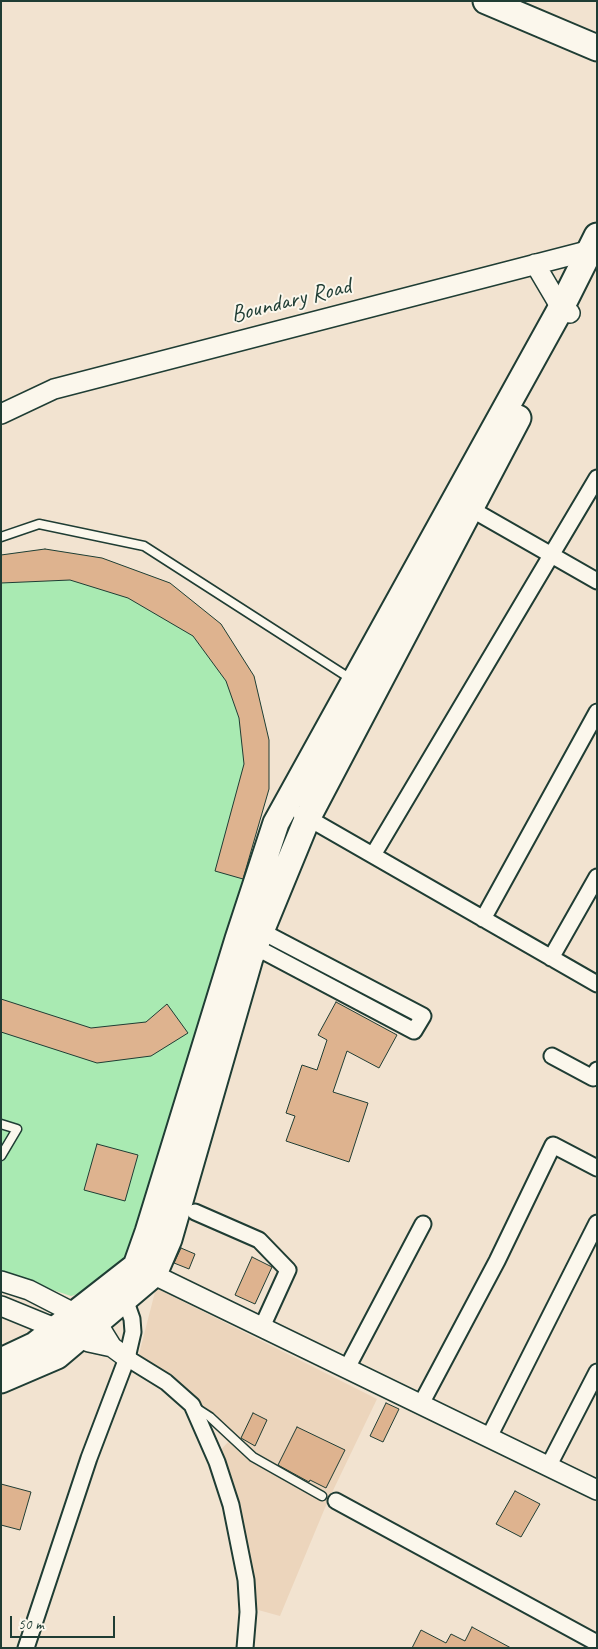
<!DOCTYPE html>
<style>
body{margin:0}
#map{position:relative;width:598px;height:1649px;overflow:hidden;background:#f2e3d0;font-family:Caveat,sans-serif}
canvas{display:block}
.frame{position:absolute;inset:0;border:2px solid #1f3d34;pointer-events:none}
.scale{position:absolute;left:10px;top:1616px;width:105px;height:22px;box-sizing:border-box;border:2px solid #1f3d34;border-top:0;padding-left:6px;font-size:15px;line-height:18px;white-space:nowrap;color:#1f3d34;-webkit-text-stroke:4px #fbf7ec;paint-order:stroke}
</style>
<div id="map">
<canvas width="598" height="1649"></canvas>
<div class="frame"></div>
<div class="scale">50 m</div>
</div>
<script>
const context = document.querySelector('canvas').getContext('2d');
context.lineJoin = 'round';
function fill(path, color) { context.fillStyle = color; context.fill(path, 'evenodd'); }
const poly = rows => new Path2D(rows.map(r => 'M' + r).join(''));
function trace(path, color, width, dash) { context.strokeStyle = color; context.lineWidth = width; context.lineCap = dash ? 'butt' : 'round'; context.setLineDash(dash || []); context.stroke(path); }
function label(font, color, halo, rows, align = 'center') {
  context.font = font + ' Caveat,sans-serif'; context.lineWidth = 4; context.setLineDash([]); context.textBaseline = 'middle'; context.strokeStyle = halo; context.fillStyle = color; for (const [text, x, y, turn = 0] of rows) {
    context.save(); context.translate(x, y); context.rotate((+turn || 0) * Math.PI / 180); context.textAlign = isNaN(turn) ? turn : align; if (halo) context.strokeText(text, 0, 0); context.fillText(text, 0, 0); context.restore();
  }
}
fill(poly([
 [156,1288,377,1399,327,1503,280,1616,251,1608,219,1452,228,1442,215,1429,199,1404,182,1385,138,1358]
]), '#ecd5bc');
fill(poly([
 [45,549,102,558,170,583,221,624,254,676,269,740,269,789,134,1255,111,1285,71,1296,1,1273,1,555]
]), '#a9eab2');
const building = poly([
 [45,549,102,558,170,583,221,624,254,676,269,740,269,789,243,879,215,871,244,764,239,718,226,681,193,636,128,598,70,580,1,583,1,555,45,549],
 [1,999,91,1028,146,1022,167,1004,188,1033,151,1056,97,1063,1,1032,1,999],
 [336,1002,397,1035,379,1068,347,1051,333,1092,368,1103,349,1162,286,1141,295,1116,286,1113,302,1065,317,1070,327,1040,318,1035,336,1002],
 [97,1144,138,1155,125,1201,84,1190,97,1144],
 [181,1248,195,1254,189,1269,174,1263,181,1248],
 [252,1257,272,1267,255,1304,235,1295,252,1257],
 [386,1403,399,1409,383,1442,370,1436,386,1403],
 [253,1413,267,1420,255,1446,241,1438,253,1413],
 [297,1427,345,1450,326,1488,310,1480,309,1482,278,1465,297,1427],
 [1,1484,31,1492,20,1530,1,1525,1,1484],
 [515,1491,540,1504,521,1537,496,1524,515,1491],
 [472,1627,511,1648,412,1648,421,1630,446,1643,451,1634,465,1641,472,1627]
]);
fill(building, '#deb38f');
trace(building, '#1f3d34', 1);
const service = poly([
 [1,537,39,524,144,546,351,679],
 [1,1124,17,1129,1,1156],
 [196,1408,210,1417,253,1457,322,1496]
]);
const minor = poly([
 [464,505,597,581],
 [301,814,597,984],
 [373,855,597,478],
 [483,919,597,712],
 [248,943,414,1031,423,1016,261,931],
 [551,958,597,877],
 [552,1056,593,1078,597,1070],
 [195,1212,259,1240,288,1270,262,1327],
 [127,1358,166,1382,192,1405,217,1462,231,1505,246,1580,248,1612,245,1648],
 [347,1368,423,1224],
 [421,1404,497,1261,553,1145,597,1168],
 [489,1437,597,1223],
 [548,1467,597,1372],
 [336,1501,597,1643],
 [26,1648,89,1458,127,1358,133,1332,132,1319,125,1299]
]);
const tertiary = poly([
 [535,264,561,308,570,313],
 [1,414,54,389,591,250,597,253],
 [142,1269,597,1490],
 [1,1281,29,1290,99,1326,112,1347,127,1358],
 [1,1306,89,1342,112,1347]
]);
const primary = poly([
 [486,1,597,48],
 [1,1361,35,1345,136,1266,148,1232,238,939,276,823,561,308,597,236],
 [1,1380,57,1356,154,1274,169,1239,250,958,308,817,518,418]
]);
trace(service, '#1f3d34', 11);
trace(minor, '#1f3d34', 19);
trace(tertiary, '#1f3d34', 22);
trace(primary, '#1f3d34', 29);
trace(service, '#fbf7ec', 8);
trace(minor, '#fbf7ec', 15);
trace(tertiary, '#fbf7ec', 19);
trace(primary, '#fbf7ec', 25);
label('24px', '#1f3d34', '#fbf7ec', [
 ["Boundary Road",291,301,-14]
]);
</script>
